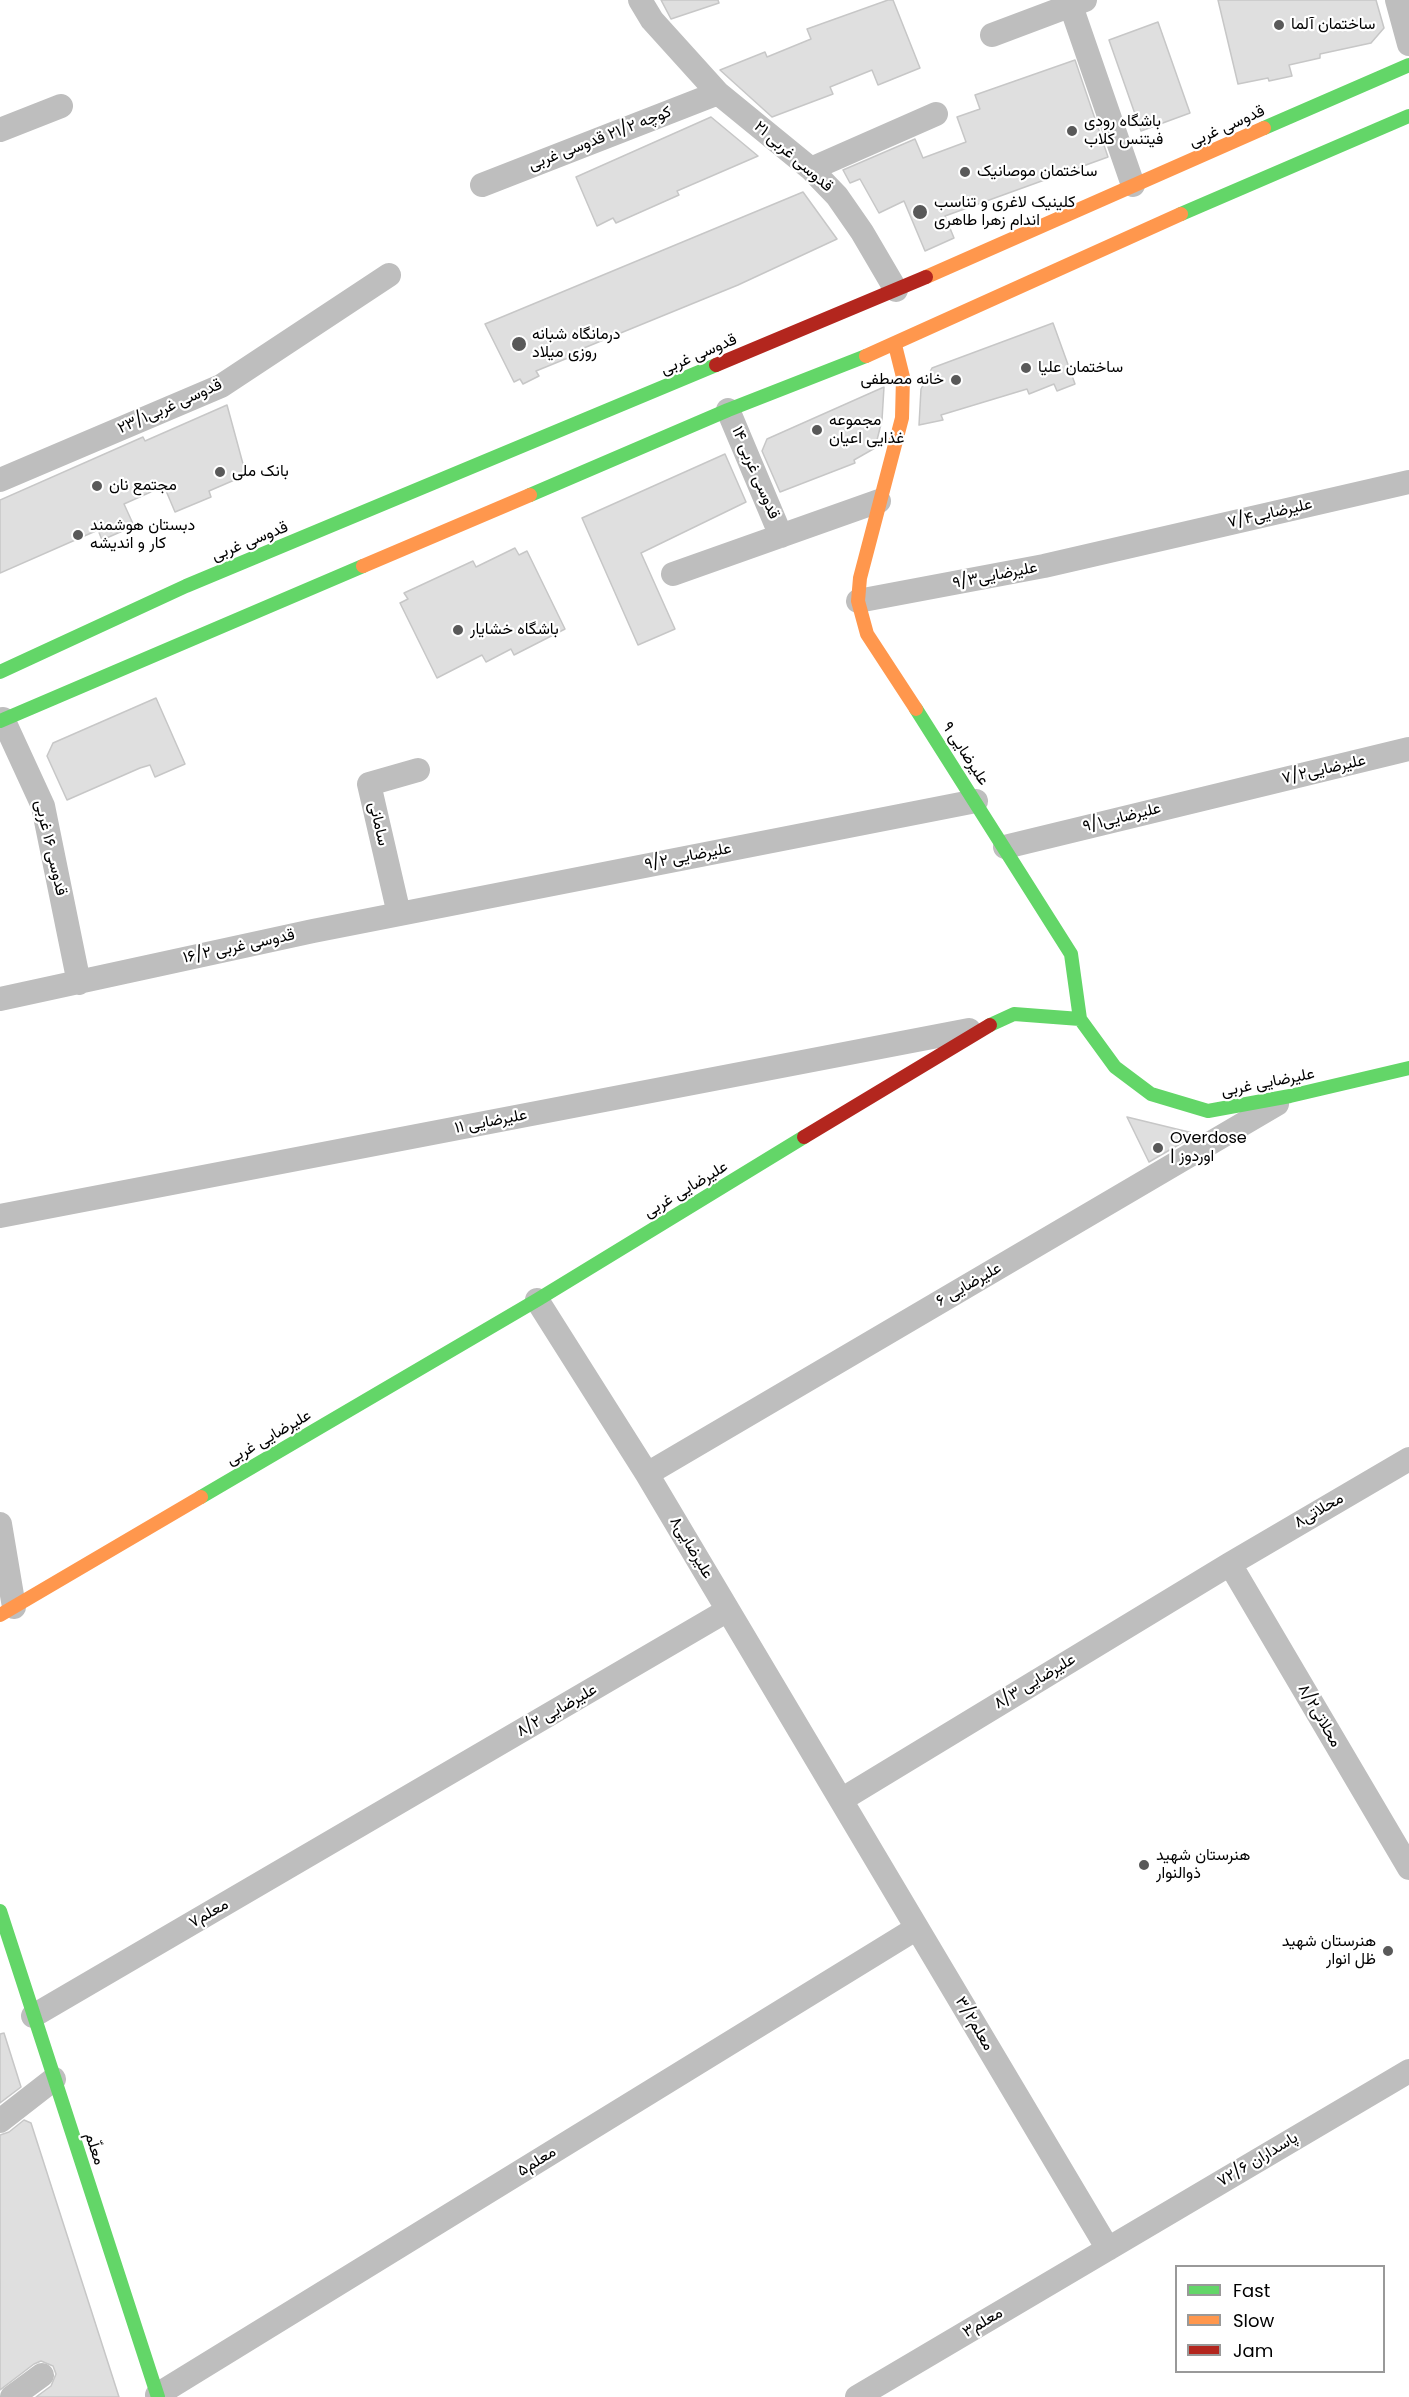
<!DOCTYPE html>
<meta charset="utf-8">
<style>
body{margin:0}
#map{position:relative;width:1409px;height:2397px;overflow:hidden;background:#fff;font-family:Poppins,sans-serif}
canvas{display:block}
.legend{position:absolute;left:1175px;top:2265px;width:210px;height:108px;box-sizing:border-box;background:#fff;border:2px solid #999;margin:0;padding:8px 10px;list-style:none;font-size:18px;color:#000}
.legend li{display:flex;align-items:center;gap:12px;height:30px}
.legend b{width:30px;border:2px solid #999}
</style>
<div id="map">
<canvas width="1409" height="2397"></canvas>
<ul class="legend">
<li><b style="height:8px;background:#63d668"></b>Fast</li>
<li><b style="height:8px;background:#ff974d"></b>Slow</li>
<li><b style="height:8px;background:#b3261e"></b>Jam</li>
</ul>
</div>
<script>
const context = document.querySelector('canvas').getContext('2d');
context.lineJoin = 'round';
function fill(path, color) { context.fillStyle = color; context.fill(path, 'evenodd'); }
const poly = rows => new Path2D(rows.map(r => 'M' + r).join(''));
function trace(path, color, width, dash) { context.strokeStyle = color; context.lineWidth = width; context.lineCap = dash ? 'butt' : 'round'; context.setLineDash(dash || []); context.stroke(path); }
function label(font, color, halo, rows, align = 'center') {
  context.font = font + ' Poppins,Vazirmatn,sans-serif'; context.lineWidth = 4.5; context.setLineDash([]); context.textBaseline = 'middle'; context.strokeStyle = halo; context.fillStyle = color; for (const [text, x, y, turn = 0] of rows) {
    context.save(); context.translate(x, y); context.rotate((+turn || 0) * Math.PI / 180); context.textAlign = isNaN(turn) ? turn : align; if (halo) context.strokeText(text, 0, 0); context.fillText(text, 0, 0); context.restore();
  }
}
const building = poly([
 [661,0,718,0,719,3,671,19,661,0],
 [888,0,893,0,920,68,878,85,872,70,830,87,833,94,772,117,720,70,765,52,767,57,811,39,807,29,888,0],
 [1218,0,1376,0,1384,28,1371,43,1320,54,1320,58,1289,65,1292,76,1269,81,1268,78,1238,84,1218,0],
 [1158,22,1190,113,1141,131,1109,40,1158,22],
 [1075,60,1108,157,945,216,954,238,925,251,904,201,879,213,860,179,850,183,843,170,915,139,923,158,966,142,957,117,980,109,975,95,1075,60],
 [711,117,758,156,677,191,679,195,616,223,613,218,597,226,576,177,711,117],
 [803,192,837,239,738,285,579,350,580,353,536,371,539,376,523,384,520,379,514,382,485,324,803,192],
 [1053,323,1075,384,1057,391,1054,384,1029,394,1027,389,941,415,943,420,919,425,921,389,932,368,1053,323],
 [884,387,882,420,875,448,854,460,855,463,780,492,762,451,767,439,884,387],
 [227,405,246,475,209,491,211,497,175,512,164,486,124,504,134,526,102,540,98,530,0,573,0,500,143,437,145,441,227,405],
 [725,454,746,502,641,553,675,629,638,645,582,518,725,454],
 [515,548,519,555,527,551,565,629,514,655,511,649,486,662,482,655,437,678,400,603,408,599,404,593,473,561,476,567,515,548],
 [156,698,185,764,155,777,150,765,140,768,67,800,47,756,53,743,156,698],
 [1127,1117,1197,1134,1149,1162,1127,1117],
 [4,2033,21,2087,0,2103,0,2034,4,2033],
 [24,2120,31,2123,119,2397,36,2397,51,2386,56,2374,53,2366,41,2361,34,2364,0,2390,0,2135,9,2132,24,2120]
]);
fill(building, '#dfdfdf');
trace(building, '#c7c7c7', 1.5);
trace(poly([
 [640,0,652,20,718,93,811,169,837,196,862,232,896,290],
 [1397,0,1409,44],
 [1071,6,1133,185],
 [992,35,1085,0],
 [0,130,61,106],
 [811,169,936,114],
 [482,185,718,93],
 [728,410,781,536],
 [0,480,221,386,389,275],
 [673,574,879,501],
 [858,601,1044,566,1409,482],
 [3,719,43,806,79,983],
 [1005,847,1409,749],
 [399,914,369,784,418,770],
 [0,999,313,931,976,801],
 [0,1216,969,1030],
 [537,1300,647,1474,1108,2249],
 [647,1474,1277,1104],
 [0,1524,14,1607],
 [1230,1564,1409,1868],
 [841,1800,1230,1564,1409,1459],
 [33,2016,728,1610],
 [0,2121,54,2079],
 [157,2395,917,1928],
 [12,2397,42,2375],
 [857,2397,1409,2071]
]), '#bebebe', 24);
trace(poly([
 [1264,128,1409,65],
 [1181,214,1409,116],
 [530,495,728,410,866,356],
 [0,672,186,586,716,365],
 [916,709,1071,954,1080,1019],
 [0,721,363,566],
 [990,1025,1014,1014,1080,1019,1115,1067,1151,1094,1208,1111,1290,1096,1409,1068],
 [201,1497,537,1300,804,1137],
 [0,1911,158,2397]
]), '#63d668', 14);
trace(poly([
 [926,277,1264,128],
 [895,345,903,377,902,418,860,578,858,601,867,634,916,709],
 [866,356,1181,214],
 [363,566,530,495],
 [0,1615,201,1497]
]), '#ff974d', 14);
trace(poly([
 [716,365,926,277],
 [804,1137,990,1025]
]), '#b3261e', 14);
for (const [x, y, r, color] of [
 [1279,25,6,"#595959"],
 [1072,131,6,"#595959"],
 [965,172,6,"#595959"],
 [920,212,8,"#595959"],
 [519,344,8,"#595959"],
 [1026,368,6,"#595959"],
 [956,380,6,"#595959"],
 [817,430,6,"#595959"],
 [220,472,6,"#595959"],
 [97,486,6,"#595959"],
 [78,535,6,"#595959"],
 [458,630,6,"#595959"],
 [1158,1148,6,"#595959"],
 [1144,1865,6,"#595959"],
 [1388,1951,6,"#595959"]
]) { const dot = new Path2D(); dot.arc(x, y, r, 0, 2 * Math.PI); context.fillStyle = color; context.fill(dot); trace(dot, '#fff', 2); }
label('16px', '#000', '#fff', [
 ["ساختمان آلما",1291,25],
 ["باشگاه رودی",1084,122],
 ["فیتنس کلاب",1084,140],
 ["ساختمان موصانیک",977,172],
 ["کلینیک لاغری و تناسب",934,203],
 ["اندام زهرا طاهری",934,221],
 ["درمانگاه شبانه",532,335],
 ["روزی میلاد",532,353],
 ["ساختمان علیا",1038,368],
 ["خانه مصطفی",944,380,"right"],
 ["مجموعه",829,421],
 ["غذایی اعیان",829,439],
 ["بانک ملی",232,472],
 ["مجتمع نان",109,486],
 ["دبستان هوشمند",90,526],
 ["کار و اندیشه",90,544],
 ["باشگاه خشایار",470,630],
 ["Overdose",1170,1139],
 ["| اوردوز",1170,1157],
 ["هنرستان شهید",1156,1856],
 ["ذوالنوار",1156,1874],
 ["هنرستان شهید",1376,1942,"right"],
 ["ظل انوار",1376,1960,"right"]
], 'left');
label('16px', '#000', '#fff', [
 ["قدوسی غربی",1227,127,-24],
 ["کوچه ۲۱/۲ قدوسی غربی",600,139,-21],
 ["۲۱ قدوسی غربی",793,157,41],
 ["قدوسی غربی",699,355,-23],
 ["قدوسی غربی۲۳/۱",170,407,-24],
 ["۱۴ قدوسی غربی",755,473,67],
 ["علیرضایی۷/۴",1270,514,-13],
 ["قدوسی غربی",250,542,-22],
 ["علیرضایی۹/۳",995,576,-11],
 ["۹ علیرضایی",965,754,57],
 ["علیرضایی۷/۲",1324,770,-13],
 ["علیرضایی۹/۱",1122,818,-14],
 ["سامانی",378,824,77],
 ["قدوسی ۱۶ غربی",50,848,77],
 ["۹/۲ علیرضایی",688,857,-11],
 ["۱۶/۲ قدوسی غربی",239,947,-12],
 ["علیرضایی غربی",1268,1083,-11],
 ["۱۱ علیرضایی",491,1122,-11],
 ["علیرضایی غربی",686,1190,-31],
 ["۶ علیرضایی",969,1285,-30],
 ["علیرضایی غربی",269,1438,-30],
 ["محلاتی۸",1319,1511,-30],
 ["علیرضایی۸",691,1548,59],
 ["۸/۳ علیرضایی",1035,1682,-31],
 ["علیرضایی ۸/۲",557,1711,-30],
 ["محلاتی۸/۲",1319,1716,60],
 ["معلم۷",209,1914,-30],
 ["معلم۳/۲",974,2024,59],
 ["معلّم",94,2149,72],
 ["۷۲/۶ پاسداران",1258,2160,-31],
 ["معلم۵",537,2162,-32],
 ["معلم۳",983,2323,-31]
]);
</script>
